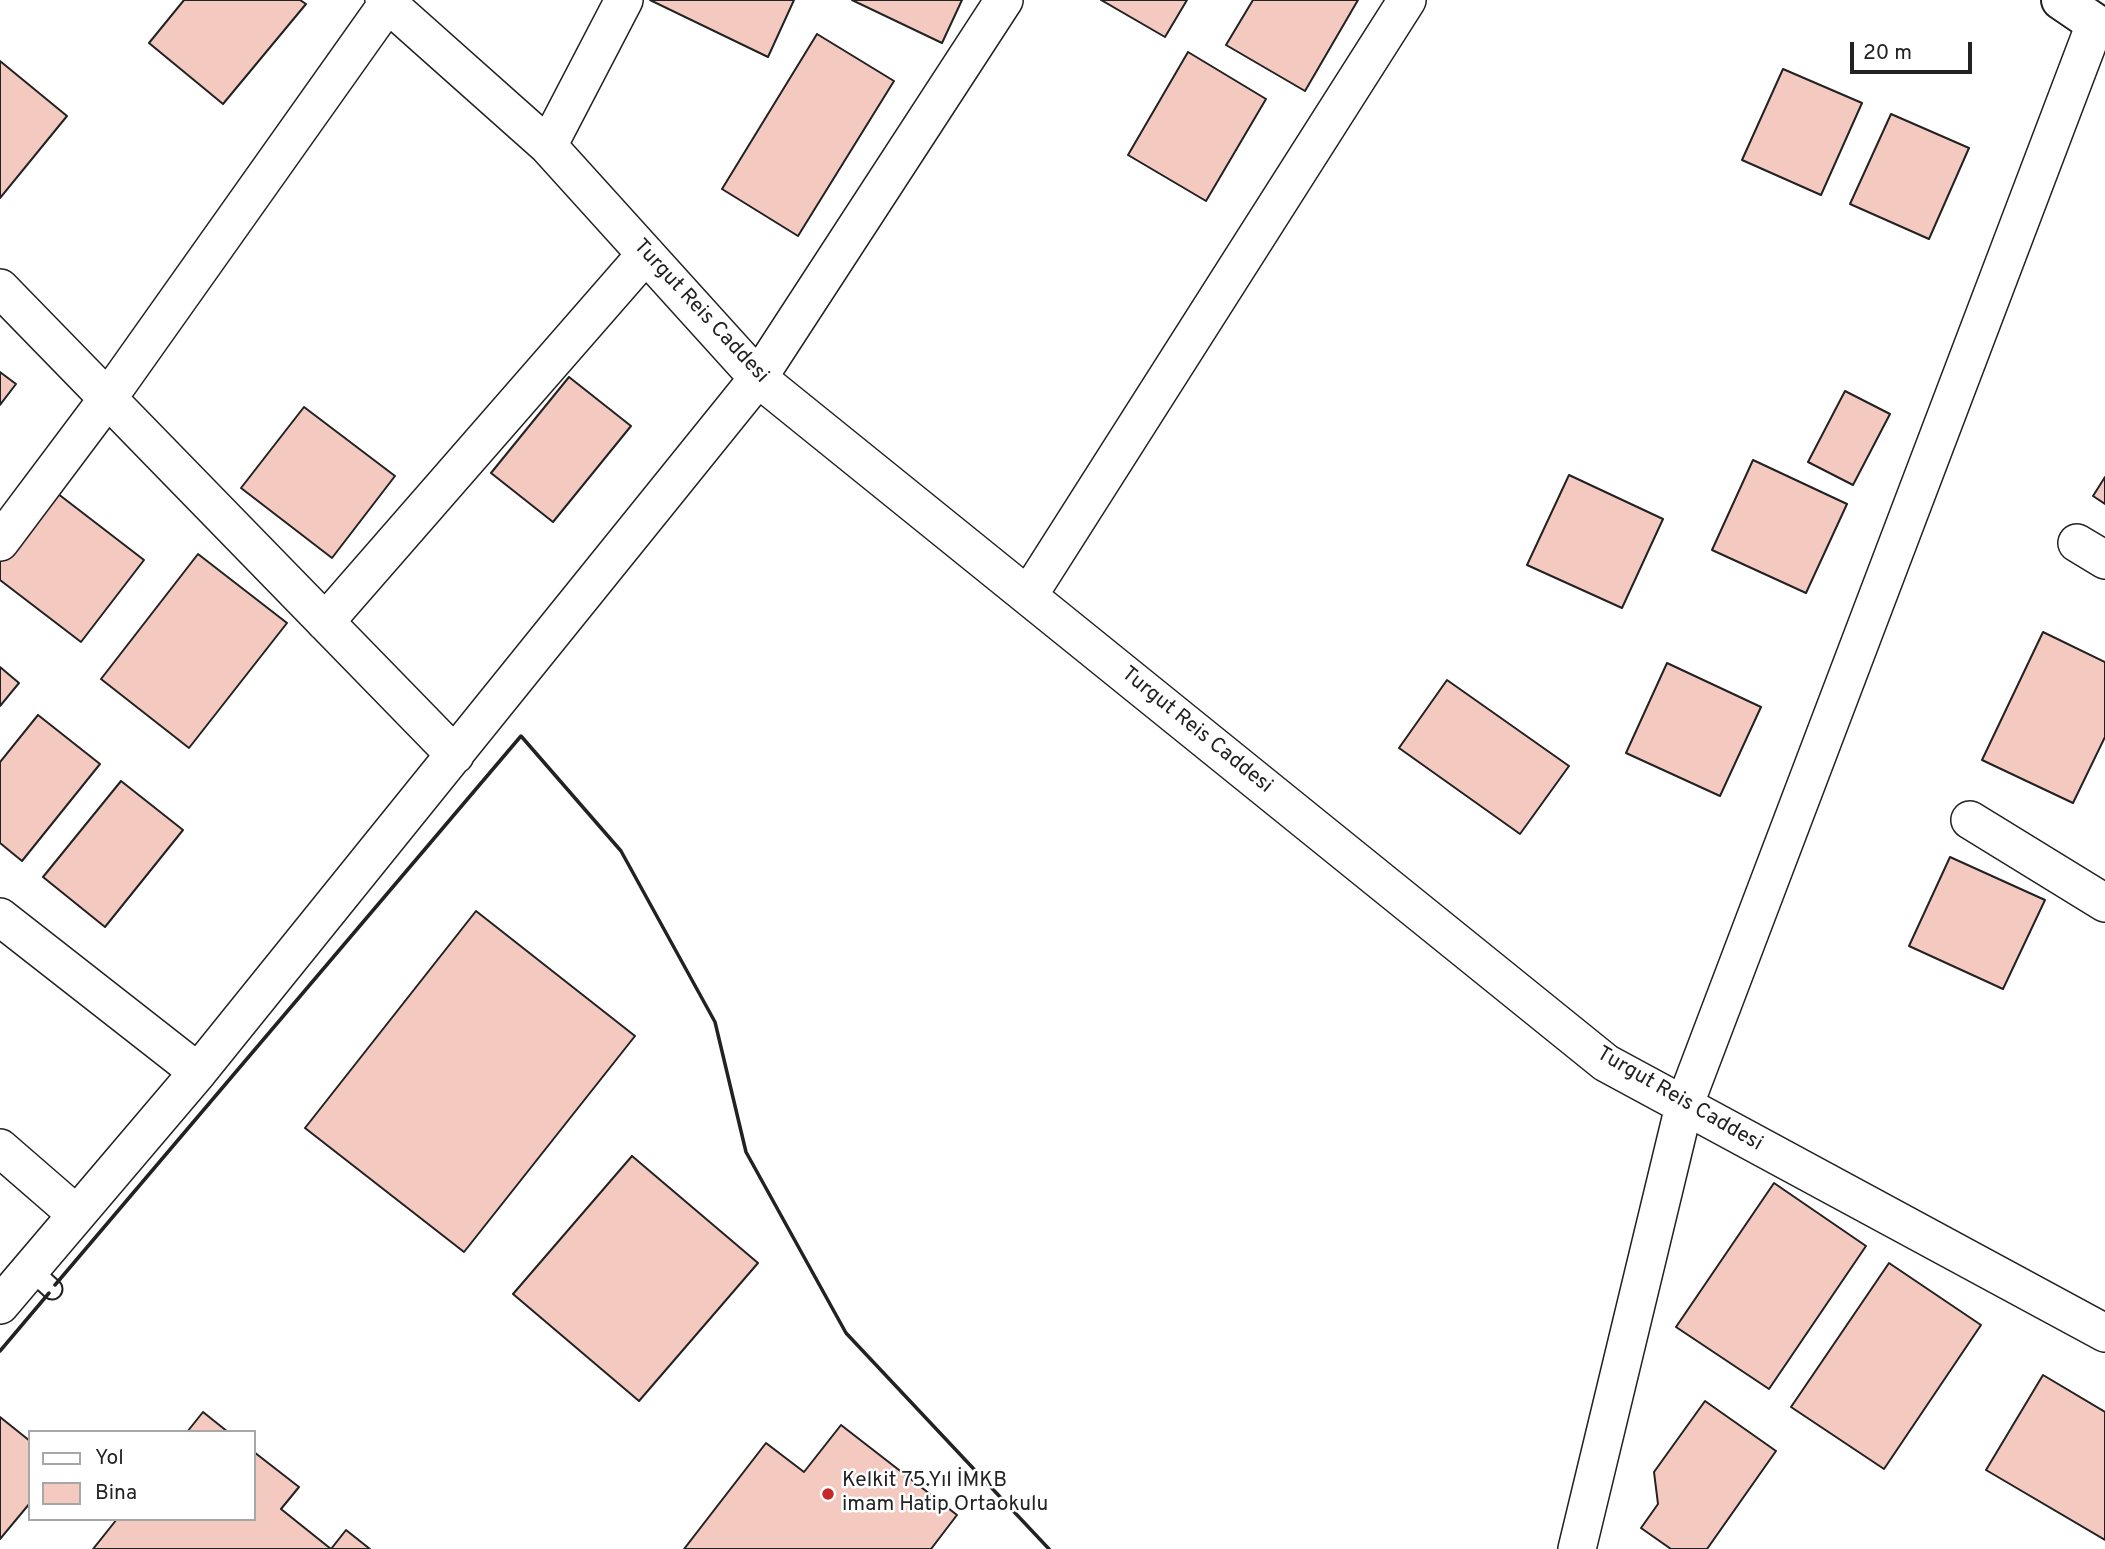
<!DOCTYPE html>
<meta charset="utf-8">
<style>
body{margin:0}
#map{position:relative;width:2105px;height:1549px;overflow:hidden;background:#fff;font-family:Overpass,sans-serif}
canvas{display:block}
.legend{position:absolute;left:28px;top:1430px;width:228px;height:91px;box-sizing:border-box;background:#fff;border:2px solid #a7a7a7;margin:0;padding:9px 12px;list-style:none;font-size:21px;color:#222}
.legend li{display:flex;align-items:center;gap:14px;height:35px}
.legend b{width:35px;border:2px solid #a7a7a7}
.scale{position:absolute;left:1850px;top:42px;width:122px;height:32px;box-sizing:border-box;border:4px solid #222;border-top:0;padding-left:9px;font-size:21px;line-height:24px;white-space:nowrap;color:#222;-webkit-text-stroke:5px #fff;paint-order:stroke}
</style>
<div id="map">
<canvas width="2105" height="1549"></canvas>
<ul class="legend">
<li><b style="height:9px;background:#fff"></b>Yol</li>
<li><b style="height:19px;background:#f3c9c0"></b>Bina</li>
</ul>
<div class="scale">20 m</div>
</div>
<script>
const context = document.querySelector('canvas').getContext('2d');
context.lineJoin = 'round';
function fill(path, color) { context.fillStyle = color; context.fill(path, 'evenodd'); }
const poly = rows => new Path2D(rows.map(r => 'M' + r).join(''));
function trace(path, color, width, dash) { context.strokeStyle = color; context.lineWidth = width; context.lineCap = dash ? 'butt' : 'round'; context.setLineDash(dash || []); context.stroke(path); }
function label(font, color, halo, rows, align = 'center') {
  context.font = font + ' Overpass,sans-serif'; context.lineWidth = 5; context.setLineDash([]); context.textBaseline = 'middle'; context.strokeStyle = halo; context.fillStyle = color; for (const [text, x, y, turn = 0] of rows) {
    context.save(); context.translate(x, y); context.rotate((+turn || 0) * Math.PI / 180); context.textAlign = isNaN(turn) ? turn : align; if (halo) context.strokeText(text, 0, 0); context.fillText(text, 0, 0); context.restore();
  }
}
const building = poly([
 [184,0,300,0,306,4,223,104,149,43,184,0],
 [650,0,794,0,768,57,650,0],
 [852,0,962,0,942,43,852,0],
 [1101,0,1187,0,1165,37,1101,0],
 [1253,0,1358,0,1305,91,1226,45,1253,0],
 [817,34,894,81,798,236,722,189,817,34],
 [1188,52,1266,99,1206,201,1128,155,1188,52],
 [0,61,67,116,0,198,0,61],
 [1783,69,1862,103,1821,195,1742,160,1783,69],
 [1891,114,1969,148,1929,239,1850,204,1891,114],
 [0,372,16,384,0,405,0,372],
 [569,377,631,426,553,522,491,473,569,377],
 [1845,391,1890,414,1853,485,1808,462,1845,391],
 [304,407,395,476,332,558,241,488,304,407],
 [1753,460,1847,504,1806,593,1712,550,1753,460],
 [1569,475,1663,519,1622,608,1527,565,1569,475],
 [2105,477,2105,504,2093,496,2105,477],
 [53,490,144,560,81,642,0,580,0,559,53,490],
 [198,554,287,623,189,748,101,679,198,554],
 [2043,632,2105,662,2105,737,2073,803,1982,760,2043,632],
 [1667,663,1761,707,1720,796,1626,753,1667,663],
 [0,667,19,683,0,706,0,667],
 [1447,680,1569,766,1520,834,1399,748,1447,680],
 [38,715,100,764,22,861,0,843,0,762,38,715],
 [121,781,183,830,105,927,43,877,121,781],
 [1950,857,2045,900,2003,989,1909,946,1950,857],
 [476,911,635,1036,464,1252,305,1128,476,911],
 [632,1156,758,1263,639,1401,513,1294,632,1156],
 [1774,1183,1866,1246,1769,1389,1676,1327,1774,1183],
 [1889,1263,1981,1325,1884,1469,1791,1407,1889,1263],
 [2043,1375,2105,1412,2105,1540,1986,1470,2043,1375],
 [1705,1401,1776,1451,1707,1549,1671,1549,1641,1528,1658,1504,1654,1472,1705,1401],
 [203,1412,228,1432,187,1432,203,1412],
 [0,1417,30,1441,30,1503,0,1539,0,1417],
 [841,1425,957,1515,931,1549,684,1549,766,1443,804,1472,841,1425],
 [254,1452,299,1487,281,1509,331,1549,93,1549,117,1519,254,1519,254,1452],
 [346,1530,370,1549,331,1549,346,1530]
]);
fill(building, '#f3c9c0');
trace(building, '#222', 2);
const lane = poly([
 [30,1269,52,1289]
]);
const street = poly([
 [384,0,548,146,758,378,1606,1063,2105,1333],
 [548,146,624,0],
 [0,288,455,755],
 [0,542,108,398,388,3],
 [2077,543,2105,560],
 [1028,596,1407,0],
 [325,622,646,254],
 [1970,820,2105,903],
 [0,917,198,1072],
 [0,1148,76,1214],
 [0,1305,198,1072,758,378,1004,0],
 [1577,1549,1684,1106,2095,24]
]);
const highway = poly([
 [2061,0,2105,30]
]);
trace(lane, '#222', 23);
trace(street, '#222', 40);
trace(highway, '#222', 42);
trace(lane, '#fff', 19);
trace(street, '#fff', 37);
trace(highway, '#fff', 38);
trace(poly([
 [55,1285,521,736,621,851,715,1022,746,1152,846,1333,1049,1549],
 [0,1351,49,1293]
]), '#222', 3.5);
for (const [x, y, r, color] of [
 [828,1494,7,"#c62828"]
]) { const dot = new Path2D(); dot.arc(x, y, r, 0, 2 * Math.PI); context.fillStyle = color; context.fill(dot); trace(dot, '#fff', 2.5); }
label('21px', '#222', '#fff', [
 ["Turgut Reis Caddesi",700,312,47],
 ["Turgut Reis Caddesi",1196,731,39],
 ["Turgut Reis Caddesi",1679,1100,30]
]);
label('21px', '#222', '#fff', [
 ["Kelkit 75.Yıl İMKB",842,1482],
 ["imam Hatip Ortaokulu",842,1506]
], 'left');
</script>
